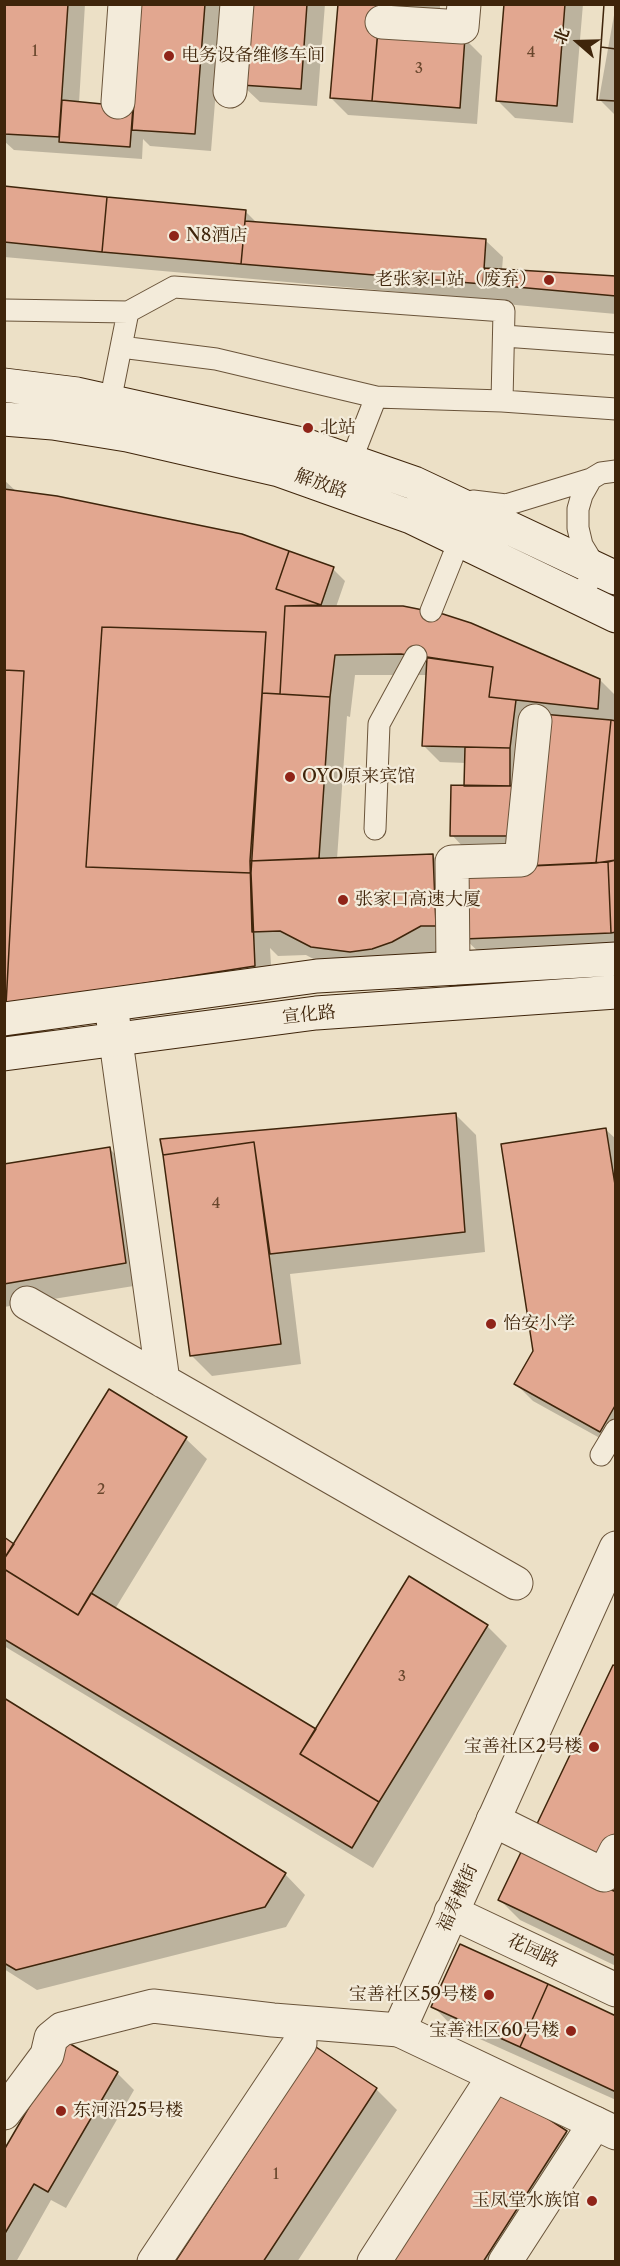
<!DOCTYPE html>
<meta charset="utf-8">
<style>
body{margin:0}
#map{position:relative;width:620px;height:2266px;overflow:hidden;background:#ece0c6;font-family:"Libre Caslon Text","Noto Serif SC",serif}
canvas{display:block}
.frame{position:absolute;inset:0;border:6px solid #3f250b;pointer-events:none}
.north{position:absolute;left:548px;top:12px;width:60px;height:60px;-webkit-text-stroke:4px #f3ebda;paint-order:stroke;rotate:290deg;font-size:16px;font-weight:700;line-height:24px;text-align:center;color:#3f250b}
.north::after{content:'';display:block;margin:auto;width:21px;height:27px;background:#3f250b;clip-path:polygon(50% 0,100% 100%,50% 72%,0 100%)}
</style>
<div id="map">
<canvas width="620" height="2266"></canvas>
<div class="frame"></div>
<div class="north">北</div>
</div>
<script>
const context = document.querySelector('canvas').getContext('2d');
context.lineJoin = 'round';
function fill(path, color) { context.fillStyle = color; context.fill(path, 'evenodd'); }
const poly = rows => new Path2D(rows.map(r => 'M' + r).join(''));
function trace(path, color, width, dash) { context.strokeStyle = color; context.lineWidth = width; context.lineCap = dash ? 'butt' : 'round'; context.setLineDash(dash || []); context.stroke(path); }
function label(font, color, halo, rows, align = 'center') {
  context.font = font + ' "Libre Caslon Text","Noto Serif SC",serif'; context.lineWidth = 4.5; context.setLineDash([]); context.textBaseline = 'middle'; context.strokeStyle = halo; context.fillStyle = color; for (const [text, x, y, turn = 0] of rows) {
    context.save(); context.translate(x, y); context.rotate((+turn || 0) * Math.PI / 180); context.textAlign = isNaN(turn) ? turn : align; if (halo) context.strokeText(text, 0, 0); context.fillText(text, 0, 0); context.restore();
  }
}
fill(poly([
 [4,4,85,4,79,103,135,111,143,4,223,4,211,151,150,146,143,139,142,159,14,150,4,141],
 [248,4,325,4,317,106,260,102,242,85],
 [340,4,440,4,440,9,398,6,396,33,465,39,482,56,477,124,348,115,331,98],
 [506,4,583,4,573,123,515,118,498,101],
 [616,4,616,116,599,99],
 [4,189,245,211,257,223,485,240,503,257,502,270,616,277,616,314,505,304,502,301,4,257],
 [4,480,17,492,333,569,345,581,336,607,600,680,616,696,616,950,483,956,465,939,527,848,464,848,452,835,465,787,466,763,440,762,423,745,427,675,355,675,350,717,347,716,337,859,433,856,457,880,459,950,336,971,306,955,278,956,270,948,272,982,4,1020],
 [456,1115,476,1135,485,1252,290,1274,301,1364,212,1376,191,1355,161,1140],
 [605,1129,616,1139,616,1447,533,1401,516,1384,534,1351],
 [110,1149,130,1170,146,1284,4,1307,4,1165],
 [109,1391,186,1439,207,1459,115,1609,316,1731,487,1626,507,1646,373,1868,4,1646,4,1539,15,1546],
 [4,1699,285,1874,305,1895,286,1927,37,1990,4,1969],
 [616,1894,616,1966,520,1920,499,1899],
 [433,2006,616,2017,616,2100,453,2027],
 [117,2073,134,2090,66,2208,51,2200,16,2262,4,2261,4,2153],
 [376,2089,397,2110,297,2262,177,2262],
 [503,2091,566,2132,587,2153,516,2262,392,2262]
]), '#0003');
const building = poly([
 [4,4,68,4,59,137,4,134,4,4],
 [141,4,205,4,195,134,132,130,141,4],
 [247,4,307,4,301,89,241,85,247,4],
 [338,4,380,4,372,101,330,98,338,4],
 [504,4,565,4,557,106,496,101,504,4],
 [604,4,616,4,616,49,601,47,604,4],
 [604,4,616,4,616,101,597,100,604,4],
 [378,30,465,37,460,108,372,101,378,30],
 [601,47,616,49,616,101,597,100,601,47],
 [62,100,133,107,130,147,59,142,62,100],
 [4,186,107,197,102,252,4,242,4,186],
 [107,197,246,210,241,264,102,252,107,197],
 [245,221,486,239,483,284,241,264,245,221],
 [485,268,616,276,616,296,483,284,485,268],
 [4,489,57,496,242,534,289,551,276,589,321,605,285,606,280,694,262,693,266,632,102,627,86,867,251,873,255,966,6,1005,24,671,4,670,4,489],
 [289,551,334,567,321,605,276,589,289,551],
 [285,606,403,606,443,614,471,623,600,679,598,709,489,697,493,667,401,654,335,655,330,697,280,694,285,606],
 [102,627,266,632,251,873,86,867,102,627],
 [427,657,493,667,489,697,516,700,510,748,422,746,427,657],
 [4,670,24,671,6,1005,4,1005,4,670],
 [262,693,330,697,319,858,250,861,262,693],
 [542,714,611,720,596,863,531,866,542,714],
 [611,720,616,721,616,860,596,863,611,720],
 [465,747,510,748,510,786,464,786,465,747],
 [451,785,516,786,515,836,450,836,451,785],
 [433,854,436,926,421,926,392,942,372,949,350,952,311,947,280,931,252,932,250,861,433,854],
 [616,860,616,932,611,933,608,862,616,860],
 [608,862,611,933,464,939,461,869,608,862],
 [456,1113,465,1232,270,1254,254,1142,163,1155,160,1139,456,1113],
 [606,1128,616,1191,616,1404,600,1432,514,1384,533,1351,501,1144,606,1128],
 [254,1142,281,1344,190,1356,163,1155,254,1142],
 [110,1147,126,1263,4,1284,4,1164,110,1147],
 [109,1389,187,1437,78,1615,4,1569,4,1559,109,1389],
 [4,1537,14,1544,4,1559,4,1537],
 [4,1569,78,1615,91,1593,316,1729,300,1754,379,1802,352,1848,4,1639,4,1569],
 [409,1576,488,1625,379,1802,300,1754,409,1576],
 [613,1665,616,1666,616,1836,604,1861,535,1828,613,1665],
 [4,1698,286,1873,265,1907,16,1970,4,1963,4,1698],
 [523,1848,616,1892,616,1956,498,1900,523,1848],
 [460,1944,548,1984,520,2047,431,2007,460,1944],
 [548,1984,616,2016,616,2092,520,2047,548,1984],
 [67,2042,118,2072,48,2192,34,2184,4,2235,4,2150,67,2042],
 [316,2047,377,2088,263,2262,175,2262,316,2047],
 [502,2089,567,2131,483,2262,391,2262,502,2089]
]);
fill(building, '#e2a790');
trace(building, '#3f250b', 1.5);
const service = poly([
 [4,310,128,312,174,287,504,311,502,401,376,397,216,359,121,347],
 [504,336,616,344],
 [502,401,616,409],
 [108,412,128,312],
 [347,471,376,397],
 [473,501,506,505,591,479],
 [580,598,596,568,582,545,578,528,578,509,582,495,591,479,601,473,616,471],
 [431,611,464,529],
 [375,829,379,724,416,656],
 [601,1455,616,1430]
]);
const minor = poly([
 [382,22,462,27,464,4],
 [230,91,237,4],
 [118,102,125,4],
 [453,968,452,862,521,860,535,721],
 [111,1005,163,1381],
 [27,1303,516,1583],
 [493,1820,604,1875,616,1851],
 [4,2113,47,2055,51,2038,62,2029,153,2006,273,2020,399,2030],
 [154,2262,300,2043],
 [374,2262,494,2076],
 [505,2262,595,2123]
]);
const tertiary = poly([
 [616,1548,399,2030,616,2133],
 [451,1912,616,1990]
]);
const secondary = poly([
 [4,385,77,394,302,444,414,483,616,578],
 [4,419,53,423,127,435,279,470,411,517,616,616],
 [4,1019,317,976,616,959],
 [4,1054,316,1013,616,992]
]);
trace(service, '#6a543a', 23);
trace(minor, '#6a543a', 35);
trace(tertiary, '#6a543a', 35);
trace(secondary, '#3f250b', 35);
trace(service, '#f3ebda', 21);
trace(minor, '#f3ebda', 33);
trace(tertiary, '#f3ebda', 33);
trace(secondary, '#f3ebda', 33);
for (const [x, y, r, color] of [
 [169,56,6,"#8f2418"],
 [174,236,6,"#8f2418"],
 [549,280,6,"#8f2418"],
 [308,428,6,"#8f2418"],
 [290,777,6,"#8f2418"],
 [343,900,6,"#8f2418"],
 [491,1324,6,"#8f2418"],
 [594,1747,6,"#8f2418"],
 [489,1995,6,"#8f2418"],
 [571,2031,6,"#8f2418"],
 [61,2111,6,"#8f2418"],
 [592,2201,6,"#8f2418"]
]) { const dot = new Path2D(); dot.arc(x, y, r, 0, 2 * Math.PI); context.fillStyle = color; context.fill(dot); trace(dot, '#f3ebda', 2); }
label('15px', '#68462c', null, [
 ["1",35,52],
 ["4",531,53],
 ["3",419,69],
 ["4",216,1204],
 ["2",101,1490],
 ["3",402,1677],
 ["1",276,2175]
]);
label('18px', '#3f250b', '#f3ebda', [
 ["电务设备维修车间",181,56],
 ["N8酒店",186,236],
 ["老张家口站（废弃）",537,280,"right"],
 ["北站",320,428],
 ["OYO原来宾馆",302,777],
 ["张家口高速大厦",355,900],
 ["怡安小学",503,1324],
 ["宝善社区2号楼",582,1747,"right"],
 ["宝善社区59号楼",477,1995,"right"],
 ["宝善社区60号楼",559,2031,"right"],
 ["东河沿25号楼",73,2111],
 ["玉凤堂水族馆",580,2201,"right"]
], 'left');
label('18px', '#3f250b', '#f3ebda', [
 ["解放路",321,484,19],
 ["宣化路",309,1015,-6],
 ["福寿横街",458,1898,-66],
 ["花园路",533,1951,25]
]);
</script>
